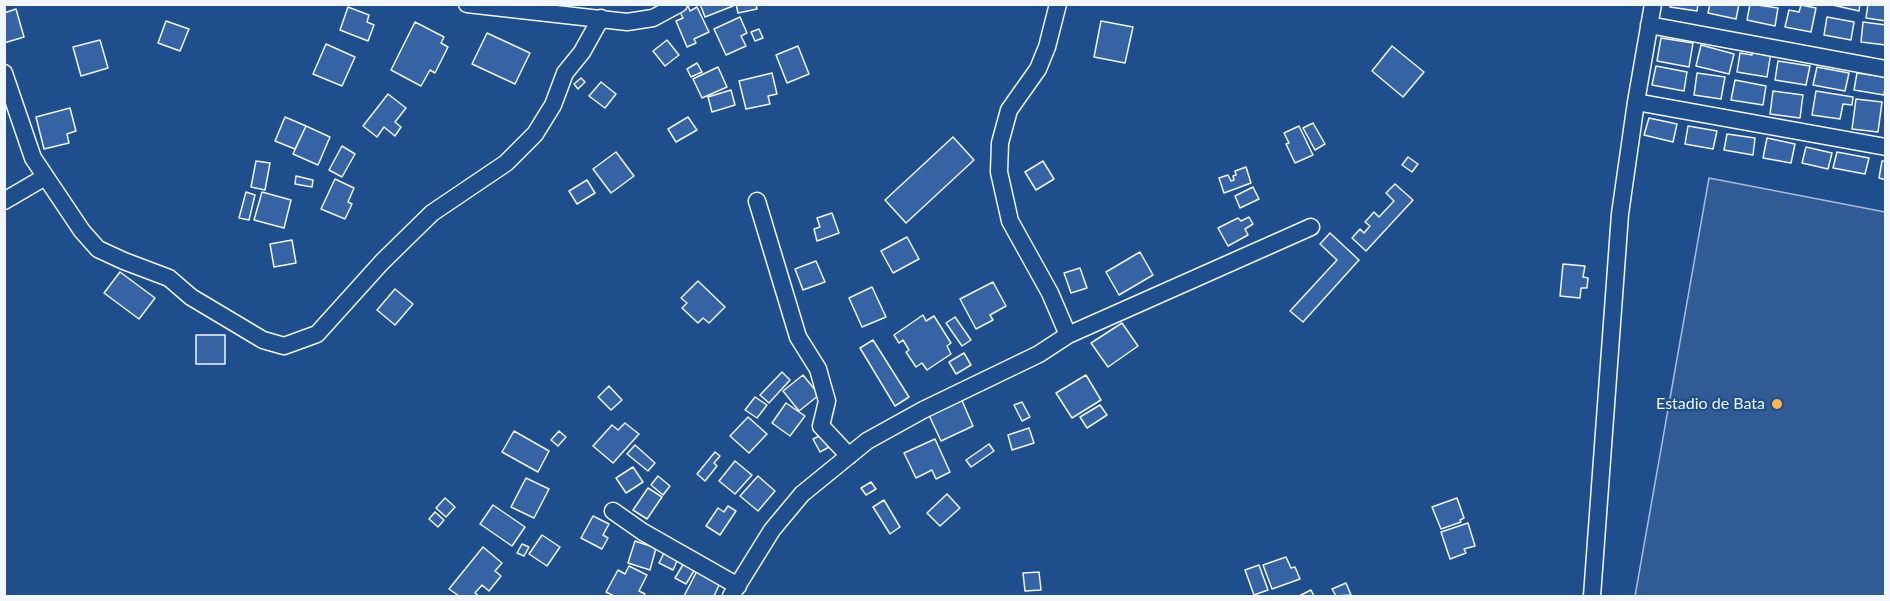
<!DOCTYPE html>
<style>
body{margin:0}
#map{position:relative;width:1890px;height:601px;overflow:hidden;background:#1f4e8c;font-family:Lato,sans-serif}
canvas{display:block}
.frame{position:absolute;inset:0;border:6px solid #f2f6ff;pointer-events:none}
</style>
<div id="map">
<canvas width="1890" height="601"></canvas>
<div class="frame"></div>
</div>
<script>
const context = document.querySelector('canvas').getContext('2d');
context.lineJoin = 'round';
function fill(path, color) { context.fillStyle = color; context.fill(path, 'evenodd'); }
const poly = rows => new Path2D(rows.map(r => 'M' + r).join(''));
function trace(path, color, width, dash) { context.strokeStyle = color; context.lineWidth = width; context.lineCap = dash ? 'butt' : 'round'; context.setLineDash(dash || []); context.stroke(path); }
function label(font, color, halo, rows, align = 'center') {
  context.font = font + ' Lato,sans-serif'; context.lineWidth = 4.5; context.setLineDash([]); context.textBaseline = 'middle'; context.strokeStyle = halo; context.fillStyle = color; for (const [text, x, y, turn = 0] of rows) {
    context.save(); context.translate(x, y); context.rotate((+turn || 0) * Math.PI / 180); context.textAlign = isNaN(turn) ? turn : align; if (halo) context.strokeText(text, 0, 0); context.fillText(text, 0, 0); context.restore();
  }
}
const built = poly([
 [1709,178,1885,212,1885,596,1635,596,1709,178]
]);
fill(built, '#305b95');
trace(built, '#a8bbd7', 1.5);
const building = poly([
 [700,4,732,4,733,6,705,17,700,4],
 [736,4,756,4,757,9,738,13,736,4],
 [1671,4,1698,4,1697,11,1670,7,1671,4],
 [1710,4,1739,4,1736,19,1708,13,1710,4],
 [1750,4,1778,8,1775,26,1747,20,1750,4],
 [1828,4,1860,4,1859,11,1828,4],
 [1868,4,1886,4,1886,21,1866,18,1868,4],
 [1801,5,1816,8,1811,32,1785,27,1789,10,1799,12,1801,5],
 [688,6,690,11,697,7,709,32,694,39,696,43,687,47,676,21,683,18,679,10,688,6],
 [348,7,369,15,367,22,374,25,368,41,340,30,348,7],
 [16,9,24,37,4,43,4,13,16,9],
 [740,17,747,33,741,36,746,46,726,55,714,29,740,17],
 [1827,17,1854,22,1851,40,1824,35,1827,17],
 [166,21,189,29,180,51,158,43,166,21],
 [1101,21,1133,27,1125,63,1094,57,1101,21],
 [415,22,444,37,441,43,448,47,435,73,430,70,421,86,391,70,415,22],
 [1863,22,1886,25,1886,45,1861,42,1863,22],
 [759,29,763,38,755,41,751,32,759,29],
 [487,33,530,53,515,84,472,64,487,33],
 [1661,38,1693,43,1689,67,1657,61,1661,38],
 [100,40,108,68,81,76,73,47,100,40],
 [667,40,679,55,665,66,653,51,667,40],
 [326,44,355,57,342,86,313,74,326,44],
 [1701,45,1734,54,1729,74,1696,66,1701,45],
 [798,46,809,74,787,83,776,55,798,46],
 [1392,46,1424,72,1403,97,1372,71,1392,46],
 [1753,49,1771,52,1767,77,1737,72,1740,53,1752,55,1753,49],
 [1778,61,1810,66,1806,85,1775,80,1778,61],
 [697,63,702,72,691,77,687,69,697,63],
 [1656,66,1687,72,1684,91,1652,85,1656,66],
 [718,67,727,87,702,98,693,79,718,67],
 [1817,67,1849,73,1845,91,1813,85,1817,67],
 [772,73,777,94,768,96,770,104,746,109,739,81,772,73],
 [1697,73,1725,77,1721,99,1694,95,1697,73],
 [1857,73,1886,77,1884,95,1854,90,1857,73],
 [581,78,585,82,578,89,574,84,581,78],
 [1735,80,1766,86,1763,105,1731,100,1735,80],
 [601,82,616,94,605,108,589,96,601,82],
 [731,90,735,105,712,112,708,97,731,90],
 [1773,91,1803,95,1800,118,1770,114,1773,91],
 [1816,91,1853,97,1852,105,1843,104,1840,119,1812,115,1816,91],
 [388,94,406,108,395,122,401,127,395,136,384,127,377,137,363,126,388,94],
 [1856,99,1882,102,1878,132,1852,129,1856,99],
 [70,108,76,131,67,134,69,143,44,149,36,117,70,108],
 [285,117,306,126,295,149,275,141,285,117],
 [688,117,697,130,676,142,668,129,688,117],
 [1649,118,1677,124,1673,142,1644,135,1649,118],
 [1313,123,1325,144,1315,150,1303,128,1313,123],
 [306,126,330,137,318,165,293,154,306,126],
 [1299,126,1313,155,1295,163,1286,144,1289,143,1284,133,1299,126],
 [1688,126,1717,131,1713,149,1685,144,1688,126],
 [1727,134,1755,138,1753,155,1724,150,1727,134],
 [953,137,974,160,906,223,885,200,953,137],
 [1767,138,1795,144,1791,163,1763,158,1767,138],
 [342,146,355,154,342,177,329,170,342,146],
 [1806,147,1832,153,1828,169,1802,163,1806,147],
 [616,152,634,176,611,193,593,169,616,152],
 [1837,152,1869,158,1865,174,1833,168,1837,152],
 [1408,157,1418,164,1412,172,1402,165,1408,157],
 [256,161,270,163,265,190,251,187,256,161],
 [1043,161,1054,179,1036,190,1025,172,1043,161],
 [1882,161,1886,161,1886,180,1879,178,1882,161],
 [1246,167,1251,183,1224,193,1219,178,1228,175,1231,181,1234,180,1233,176,1236,175,1235,171,1246,167],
 [296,176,313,180,312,187,295,184,296,176],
 [335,179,354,188,348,202,352,204,345,219,321,209,335,179],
 [587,180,595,193,577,204,569,191,587,180],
 [1395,184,1413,200,1366,251,1352,238,1360,229,1364,233,1370,226,1365,222,1374,212,1379,217,1394,201,1386,193,1395,184],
 [1253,187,1259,199,1240,208,1235,196,1253,187],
 [246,192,255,195,249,220,239,218,246,192],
 [262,192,291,200,284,228,254,220,262,192],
 [832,213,839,233,817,241,814,229,820,227,817,218,832,213],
 [1249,217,1253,224,1245,229,1248,235,1228,246,1218,228,1238,218,1241,221,1249,217],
 [1330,233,1359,260,1303,322,1290,311,1337,260,1320,244,1330,233],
 [907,237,919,259,893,273,881,251,907,237],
 [292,240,296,263,274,267,270,244,292,240],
 [1140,252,1153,275,1119,295,1106,272,1140,252],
 [816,261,825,282,803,290,795,269,816,261],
 [1563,264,1585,266,1583,277,1588,278,1587,288,1581,288,1580,298,1560,296,1563,264],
 [1080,268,1087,288,1071,293,1064,273,1080,268],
 [120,272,155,298,139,319,104,293,120,272],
 [698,281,725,307,709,323,703,318,698,323,682,308,687,303,681,298,698,281],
 [993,282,1006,306,990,315,993,320,976,329,960,299,993,282],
 [872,287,886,317,862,327,849,298,872,287],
 [395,289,413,304,395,325,377,310,395,289],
 [923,315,926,321,934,316,951,343,947,346,951,354,927,370,922,363,916,367,906,352,909,350,903,340,899,343,894,335,923,315],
 [955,317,971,340,962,346,946,323,955,317],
 [1122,323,1138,346,1108,367,1091,343,1122,323],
 [196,335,225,335,225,364,196,364,196,335],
 [873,340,909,397,895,406,860,348,873,340],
 [964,353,971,365,956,374,949,362,964,353],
 [782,372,790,380,769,403,760,395,782,372],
 [803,375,819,395,799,411,783,391,803,375],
 [1086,375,1101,400,1072,418,1056,393,1086,375],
 [609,386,622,400,611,410,598,397,609,386],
 [960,396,973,426,941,441,927,411,960,396],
 [755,397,767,405,757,418,745,410,755,397],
 [1022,402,1030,417,1022,421,1014,405,1022,402],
 [786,403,805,416,790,436,772,423,786,403],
 [1100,405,1107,415,1087,428,1080,417,1100,405],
 [748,417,767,434,749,453,730,436,748,417],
 [625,423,639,434,613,463,593,446,612,425,618,430,625,423],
 [1029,428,1034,443,1012,450,1008,435,1029,428],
 [514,431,549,451,538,472,502,452,514,431],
 [559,431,566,437,558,446,551,440,559,431],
 [824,434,831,446,820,452,813,439,824,434],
 [935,439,950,472,936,479,932,470,916,478,904,453,935,439],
 [989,444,994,451,971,467,966,460,989,444],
 [635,445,655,463,648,471,627,454,635,445],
 [715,452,720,456,714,463,717,466,705,481,697,474,715,452],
 [735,461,752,475,735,494,719,481,735,461],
 [633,467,643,482,626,493,616,478,633,467],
 [658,476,670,486,663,495,651,485,658,476],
 [758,476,775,491,758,511,740,496,758,476],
 [526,478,549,489,534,518,511,507,526,478],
 [871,482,876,489,866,495,861,488,871,482],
 [648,488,662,497,647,519,633,510,648,488],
 [947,494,960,508,940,526,927,513,947,494],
 [445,498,455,507,446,517,436,508,445,498],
 [1457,498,1464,518,1460,520,1461,522,1441,529,1432,507,1457,498],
 [884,500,900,527,890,534,873,507,884,500],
 [493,505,525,527,512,546,480,524,493,505],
 [728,506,736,511,720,535,706,526,718,508,724,512,728,506],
 [435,512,444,520,438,527,429,519,435,512],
 [593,516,609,524,603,535,608,538,602,549,581,538,593,516],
 [1468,523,1475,546,1464,549,1466,553,1450,559,1441,532,1468,523],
 [542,535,560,547,547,566,529,554,542,535],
 [635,541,656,548,650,570,628,563,635,541],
 [522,544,529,547,524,556,517,553,522,544],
 [483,547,502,563,495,571,501,576,489,591,482,585,475,593,479,596,459,596,449,589,483,547],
 [664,553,678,559,673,570,659,563,664,553],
 [1286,557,1291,568,1295,567,1300,579,1272,589,1263,565,1286,557],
 [684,563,695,569,686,584,675,578,684,563],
 [1259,565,1268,590,1254,595,1245,570,1259,565],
 [629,566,647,575,639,591,645,594,644,596,614,596,606,592,618,570,625,574,629,566],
 [698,569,721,581,714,596,684,596,698,569],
 [1039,572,1041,590,1025,591,1023,573,1039,572],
 [1346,583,1351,595,1336,596,1332,589,1346,583],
 [1311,590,1314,596,1299,596,1311,590]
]);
fill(building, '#3563a3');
trace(building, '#f2f6ff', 1.5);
const minor = poly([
 [467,4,627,22,653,18,679,4],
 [1649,25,1886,69],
 [4,73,33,158,82,231,98,249,124,261,169,278,191,297,263,340,284,346,317,334,382,262,432,213,506,163,535,134,553,105,565,73,582,52,601,18],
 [1636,102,1886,147],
 [4,201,45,177],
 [757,201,798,337,818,369,827,401,821,426,849,456],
 [1068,335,1311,227],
 [613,511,643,532,738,586],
 [731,596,772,530,802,494,867,441,923,410,1039,354,1068,335,1050,293,1010,221,999,172,1000,143,1009,110,1038,69,1047,47,1058,4],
 [1592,596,1620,214,1636,102,1653,4]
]);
trace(minor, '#f2f6ff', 19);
trace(minor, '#1f4e8c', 16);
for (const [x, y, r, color] of [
 [1777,404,6,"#ffb74d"]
]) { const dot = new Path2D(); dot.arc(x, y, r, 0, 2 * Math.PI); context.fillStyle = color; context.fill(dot); trace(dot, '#1f4e8c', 2); }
label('16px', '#f2f6ff', '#1f4e8c', [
 ["Estadio de Bata",1765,404]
], 'right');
</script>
